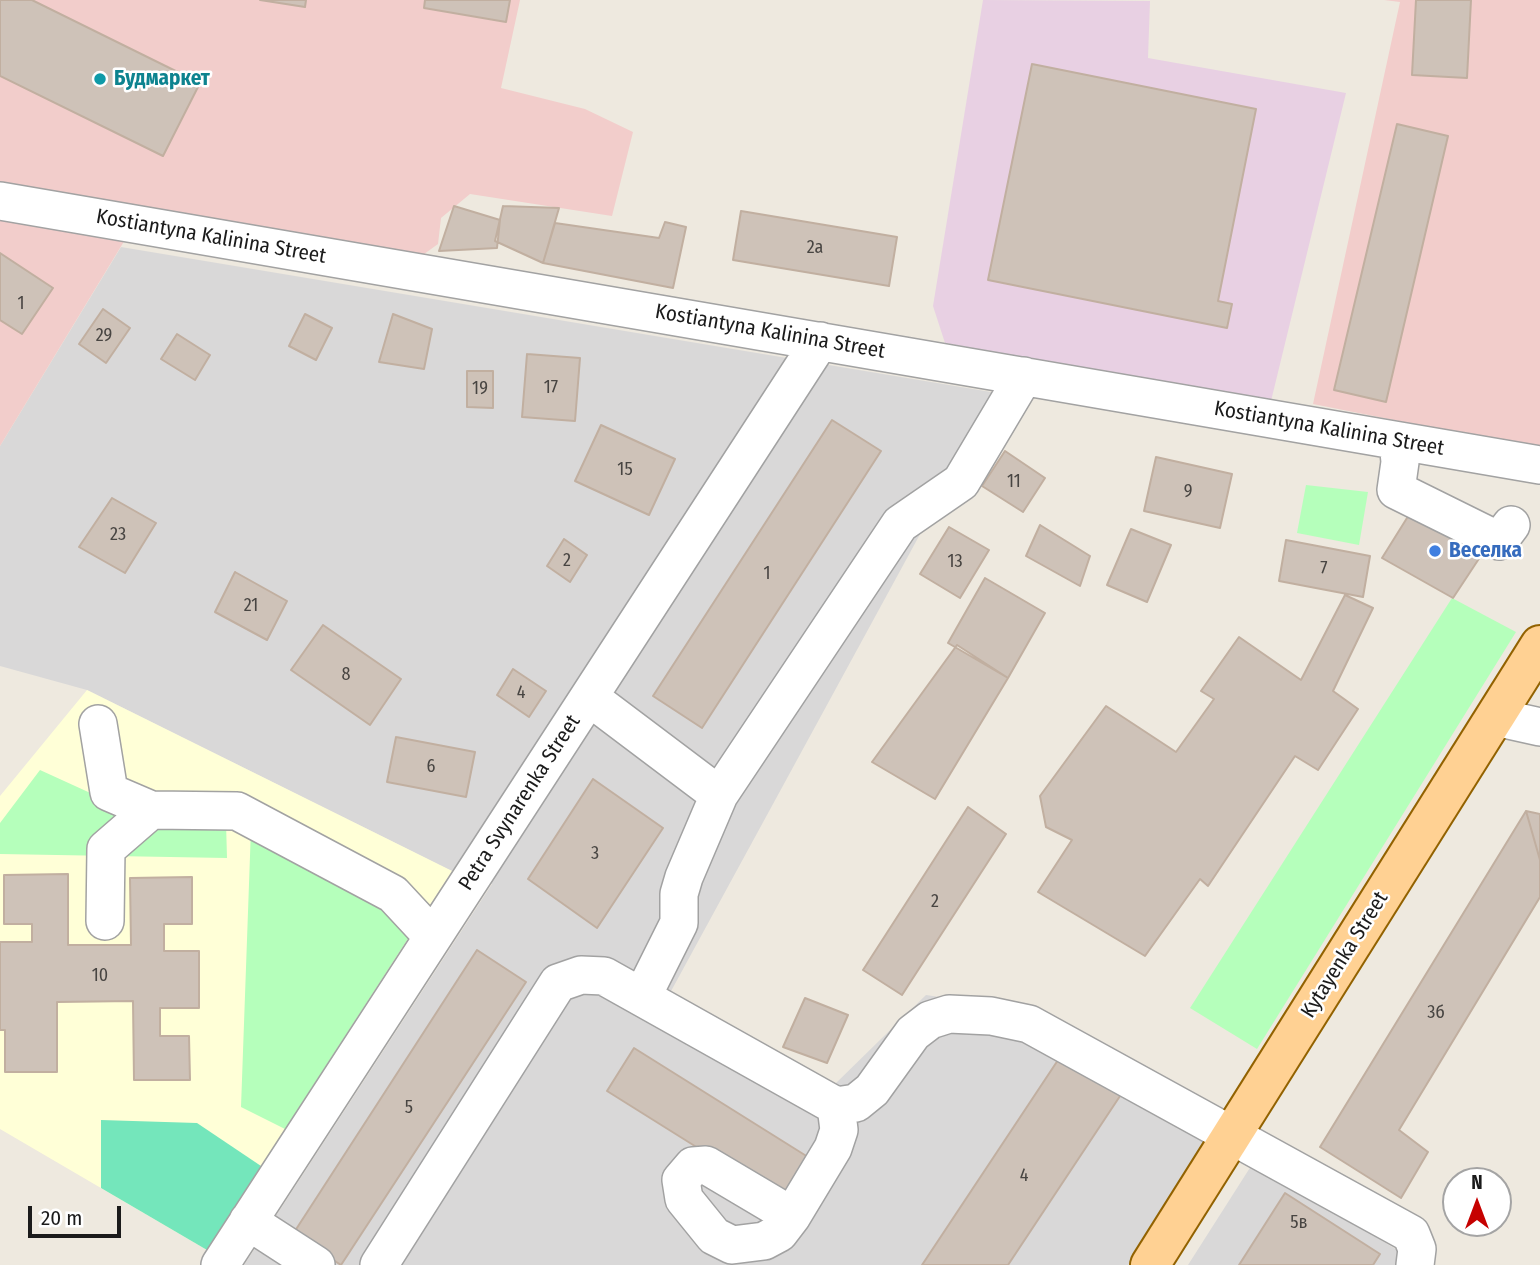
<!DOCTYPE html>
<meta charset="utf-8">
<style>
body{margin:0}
#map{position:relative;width:1540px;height:1265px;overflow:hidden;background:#eee9df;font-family:"Fira Sans Condensed",sans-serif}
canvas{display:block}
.north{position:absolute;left:1442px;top:1167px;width:70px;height:70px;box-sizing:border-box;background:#fff;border:2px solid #a4a4a4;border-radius:50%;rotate:0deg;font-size:19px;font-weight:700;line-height:28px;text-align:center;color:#1b1b1b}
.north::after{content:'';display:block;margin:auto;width:24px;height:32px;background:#c60100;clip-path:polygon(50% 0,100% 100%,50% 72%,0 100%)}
.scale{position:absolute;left:28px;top:1206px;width:93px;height:32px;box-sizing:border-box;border:4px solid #1b1b1b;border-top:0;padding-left:9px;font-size:21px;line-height:24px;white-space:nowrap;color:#1b1b1b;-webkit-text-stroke:5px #fff;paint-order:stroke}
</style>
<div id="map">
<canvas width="1540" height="1265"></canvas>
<div class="north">N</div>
<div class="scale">20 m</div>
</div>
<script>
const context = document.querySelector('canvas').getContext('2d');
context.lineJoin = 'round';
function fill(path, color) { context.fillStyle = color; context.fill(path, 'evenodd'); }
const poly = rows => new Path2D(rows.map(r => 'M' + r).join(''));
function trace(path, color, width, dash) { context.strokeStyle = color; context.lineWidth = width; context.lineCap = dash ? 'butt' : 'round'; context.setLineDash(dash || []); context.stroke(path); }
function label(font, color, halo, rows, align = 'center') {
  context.font = font + ' "Fira Sans Condensed",sans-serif'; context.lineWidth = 5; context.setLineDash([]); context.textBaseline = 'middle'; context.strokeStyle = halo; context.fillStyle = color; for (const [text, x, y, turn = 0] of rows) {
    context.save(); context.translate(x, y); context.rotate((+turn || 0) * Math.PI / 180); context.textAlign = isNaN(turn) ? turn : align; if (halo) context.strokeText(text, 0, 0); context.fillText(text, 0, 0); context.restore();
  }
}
fill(poly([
 [121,247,997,393,670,993,835,1084,926,995,1042,1012,1227,1116,1128,1265,244,1265,492,884,452,871,87,690,0,666,0,446],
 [1253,1163,1399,1251,1417,1265,1188,1265]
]), '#d9d8d8');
fill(poly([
 [0,0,520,0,501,88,585,109,633,132,612,216,470,194,441,218,438,244,413,262,140,215,0,446],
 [1384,0,1540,0,1540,449,1313,404,1400,2]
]), '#f2cdcb');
fill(poly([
 [983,0,1150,1,1148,58,1346,93,1271,401,945,343,933,306]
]), '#e8d0e3');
fill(poly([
 [87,690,452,871,207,1250,0,1129,0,796]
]), '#ffffd7');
fill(poly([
 [1306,485,1368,492,1359,545,1297,533],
 [1452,598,1516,632,1257,1049,1190,1008],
 [40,770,132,812,226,822,227,858,0,854,0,823],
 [251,828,386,902,411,934,285,1129,241,1107]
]), '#b5ffbb');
fill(poly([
 [101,1120,197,1123,261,1166,207,1250,101,1188]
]), '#74e6bb');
const building = poly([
 [0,0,32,0,200,83,163,156,0,76,0,0],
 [260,0,306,0,305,7,260,0],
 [425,0,510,0,506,22,424,8,425,0],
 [1416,0,1471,0,1467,78,1412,75,1416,0],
 [1032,64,1256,109,1218,301,1232,304,1227,328,988,280,1032,64],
 [1397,124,1448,136,1386,402,1334,390,1397,124],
 [454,206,500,220,497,248,439,251,454,206],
 [503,206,559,208,543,263,495,241,503,206],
 [741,211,897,237,889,286,733,260,741,211],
 [665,222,686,227,673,288,543,263,555,223,659,238,665,222],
 [0,253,53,288,22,334,0,320,0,253],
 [103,309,130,328,106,363,79,344,103,309],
 [305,314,332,328,316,360,289,346,305,314],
 [393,314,432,329,424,369,379,362,393,314],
 [177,334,210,355,195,380,161,359,177,334],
 [527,354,580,358,575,421,522,417,527,354],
 [467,371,493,371,493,408,467,407,467,371],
 [832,420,881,451,702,728,653,696,832,420],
 [601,425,675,459,649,515,575,481,601,425],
 [1005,451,1045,478,1023,512,982,486,1005,451],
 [1156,457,1232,474,1220,528,1144,511,1156,457],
 [112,498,156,523,125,573,79,547,112,498],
 [1417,502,1488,545,1453,598,1382,558,1417,502],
 [1040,525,1090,556,1080,586,1026,556,1040,525],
 [949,527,989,550,960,598,920,574,949,527],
 [1131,529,1171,545,1147,602,1107,585,1131,529],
 [564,539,587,555,570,582,547,566,564,539],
 [1286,540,1370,556,1363,597,1279,581,1286,540],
 [235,572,287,601,267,640,215,612,235,572],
 [985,578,1045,613,1008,678,948,643,985,578],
 [1345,595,1373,608,1333,691,1358,709,1318,770,1295,756,1208,886,1200,879,1145,956,1038,892,1072,840,1046,827,1040,796,1106,706,1176,752,1214,699,1201,691,1239,637,1301,680,1345,595],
 [323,625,401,679,370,725,291,670,323,625],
 [957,645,1008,678,935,799,872,762,957,645],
 [513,669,546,691,529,717,497,695,513,669],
 [396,737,475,752,466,797,387,782,396,737],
 [593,779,663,828,597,928,528,879,593,779],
 [968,807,1006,834,902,995,863,970,968,807],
 [1526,811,1540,814,1540,860,1526,811],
 [1526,811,1540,860,1540,897,1399,1130,1428,1152,1401,1198,1320,1147,1526,811],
 [68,874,68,945,131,945,130,878,192,877,192,924,164,924,164,951,199,951,199,1008,160,1008,160,1036,189,1036,190,1080,134,1080,133,1001,57,1002,57,1072,5,1072,5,1030,0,1030,0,942,32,942,32,924,4,924,4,875,68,874],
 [477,950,526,982,341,1265,293,1234,477,950],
 [805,998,848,1015,827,1063,783,1047,805,998],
 [634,1048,808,1157,781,1200,607,1091,634,1048],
 [1066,1048,1126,1087,1008,1265,922,1265,1066,1048],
 [1285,1193,1380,1254,1373,1265,1239,1265,1285,1193]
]);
fill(building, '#cec2b8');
trace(building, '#c1afa0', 2);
const minor = poly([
 [0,201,1540,465],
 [1398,441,1400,462,1396,490,1499,541,1511,525],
 [589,697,719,795],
 [1495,717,1540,727],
 [98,724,109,792,151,810],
 [105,921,106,849,151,810,237,811,393,894,433,937],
 [642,997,679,923,679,894,684,877,719,795,900,524,961,482,1024,376],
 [792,1216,706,1165,693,1166,681,1180,684,1199,714,1236,732,1245,764,1241,779,1233,792,1216,833,1148,839,1130,836,1106],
 [248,1221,316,1265],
 [220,1265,820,341],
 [379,1265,558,983,581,975,604,976,836,1106,856,1103,872,1090,913,1033,930,1020,949,1014,991,1016,1029,1024,1411,1234,1417,1249,1415,1265]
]);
const major = poly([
 [1150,1265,1540,645]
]);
trace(minor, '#a2a2a2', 40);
trace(major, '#926200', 42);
trace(minor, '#fff', 37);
trace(major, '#ffd193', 38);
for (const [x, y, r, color] of [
 [100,79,7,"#0f9aa8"],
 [1435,551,7,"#3f7fe0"]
]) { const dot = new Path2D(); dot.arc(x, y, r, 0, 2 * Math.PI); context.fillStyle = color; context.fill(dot); trace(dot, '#fff', 2.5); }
label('18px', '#484542', null, [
 ["2а",815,248],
 ["1",21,304],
 ["29",104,336],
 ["17",551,388],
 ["19",480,389],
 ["15",625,470],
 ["11",1014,482],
 ["9",1188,492],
 ["23",118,535],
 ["2",567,561],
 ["13",955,562],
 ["7",1324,569],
 ["1",767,574],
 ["21",251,606],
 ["8",346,675],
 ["4",521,693],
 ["6",431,767],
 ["3",595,854],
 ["2",935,902],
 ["10",100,976],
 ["3б",1436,1013],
 ["5",409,1108],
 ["4",1024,1176],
 ["5в",1299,1223]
]);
label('bold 21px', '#0d838f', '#fff', [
 ["Будмаркет",114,79]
], 'left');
label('21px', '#1b1b1b', '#fff', [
 ["Kostiantyna Kalinina Street",211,237,10],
 ["Kostiantyna Kalinina Street",770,332,10],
 ["Kostiantyna Kalinina Street",1329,429,10],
 ["Petra Svynarenka Street",520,803,-57],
 ["Kytayenka Street",1345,955,-58]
]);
label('bold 21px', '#366cbe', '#fff', [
 ["Веселка",1449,551]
], 'left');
</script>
